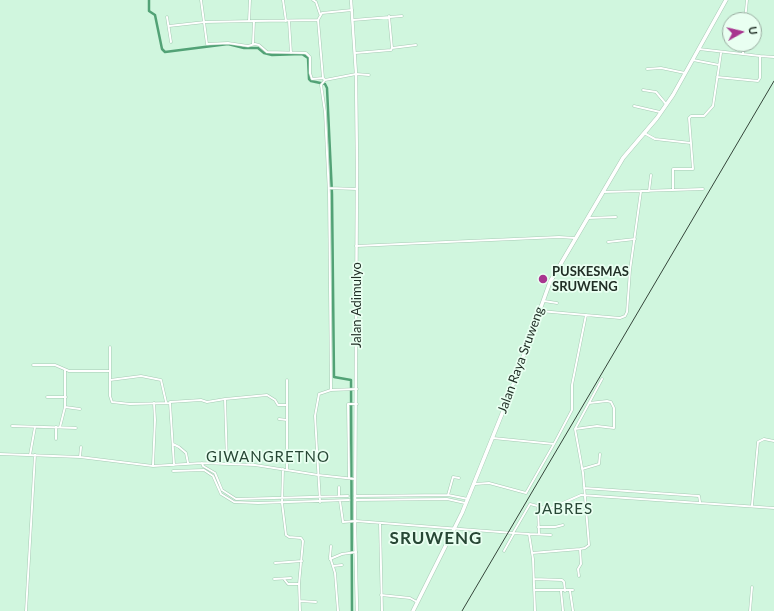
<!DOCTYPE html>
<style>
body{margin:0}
#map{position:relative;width:774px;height:611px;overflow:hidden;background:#d0f6de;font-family:Lato,sans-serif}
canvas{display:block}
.north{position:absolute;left:722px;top:12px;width:40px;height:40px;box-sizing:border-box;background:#e9fff1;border:1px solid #99aca0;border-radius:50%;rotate:82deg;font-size:11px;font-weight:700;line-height:16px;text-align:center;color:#212f26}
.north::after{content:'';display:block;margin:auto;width:14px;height:18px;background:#a8358f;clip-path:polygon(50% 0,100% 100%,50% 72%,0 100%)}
</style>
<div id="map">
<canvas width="774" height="611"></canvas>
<div class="north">U</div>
</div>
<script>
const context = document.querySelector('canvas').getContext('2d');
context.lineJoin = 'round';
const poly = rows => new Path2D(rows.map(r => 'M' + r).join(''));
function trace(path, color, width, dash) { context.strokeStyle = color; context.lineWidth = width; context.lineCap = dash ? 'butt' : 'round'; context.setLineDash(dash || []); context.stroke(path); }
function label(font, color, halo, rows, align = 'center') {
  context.font = font + ' Lato,sans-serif'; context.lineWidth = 3.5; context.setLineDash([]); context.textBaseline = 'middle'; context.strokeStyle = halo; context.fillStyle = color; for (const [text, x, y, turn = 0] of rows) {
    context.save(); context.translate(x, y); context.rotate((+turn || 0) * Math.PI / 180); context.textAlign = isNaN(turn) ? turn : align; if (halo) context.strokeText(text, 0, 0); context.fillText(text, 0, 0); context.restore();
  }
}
trace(poly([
 [149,0,149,11,155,15,162,49,165,52,228,44,244,48,258,48,264,53,272,55,302,54,308,58,309,79,311,81,325,84,327,88,332,194,334,377,351,380,352,611]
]), '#52a276', 2.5);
const minor = poly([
 [201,0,207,44,228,43,248,46,255,44,259,45,267,52,306,53,310,57,310,73,312,79,323,78],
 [283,0,286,21],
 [313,0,316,2,320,14],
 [352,10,322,13,318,20,323,78,325,80,321,85,325,112,329,194,331,385,331,390,357,389],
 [389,16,392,48],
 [167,17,171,42],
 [353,20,402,16],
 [745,20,747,0],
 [249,21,250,0],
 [289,21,291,53],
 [169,26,205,22,254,21],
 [253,44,254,21,318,20],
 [699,49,760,56,760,78,758,81,717,77],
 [355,53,391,50,392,48,416,45],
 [743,54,743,44],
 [760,56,774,57],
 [693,60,719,65],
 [647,69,661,68,685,73],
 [325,80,356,74,369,75],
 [643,90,656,92,666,104],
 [634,106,660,112],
 [644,133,655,139,691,143],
 [329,188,357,189],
 [673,190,673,169,693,169,689,118,691,116,704,116,713,106,721,53],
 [641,191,703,189],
 [649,191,651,175],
 [588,218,616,217],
 [608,242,635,239],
 [356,246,559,237,575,238],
 [556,272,581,275],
 [544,301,557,303],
 [540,311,620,318,625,316,627,312,630,270,641,191,603,192],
 [110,347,110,396,112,402,130,404,170,403,174,465],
 [33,365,55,365,69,371,110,371],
 [110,380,141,376,161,380,166,402],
 [47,397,66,397],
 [225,399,267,395,275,400,278,405,287,405],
 [170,402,201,400,207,402,225,399,227,463],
 [65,407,80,409],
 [279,419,287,420],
 [12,426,76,428],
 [60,427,65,407,65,370],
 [575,429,597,426,614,428,614,408,611,402,607,401,589,403],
 [493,438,554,444,572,410,572,385,586,315],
 [56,439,56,427],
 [173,444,179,447,186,453,188,463],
 [0,454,80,457,153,466,202,463,255,465,318,475,355,479],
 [30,455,35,427],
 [80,457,81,447],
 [202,463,203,466,215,473,222,490,236,499,348,496],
 [153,465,155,420,154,403],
 [283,469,282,503,286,535,289,537,301,538,303,541,299,584,300,611],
 [582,469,599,464,600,454],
 [287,470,287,380],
 [173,471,204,470,213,476,221,494,234,502,258,503,349,500],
 [349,478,348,404,357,404],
 [475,484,489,483,526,493,554,444],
 [339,487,339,496],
 [584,488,699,496,700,502],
 [448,495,453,477,459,478],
 [355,496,448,495,468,499],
 [355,500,447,499,465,503],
 [340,501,343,522,356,521,513,533,530,504,549,509,581,495,774,508],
 [320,502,315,416,319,394,331,390],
 [752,505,758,442,764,439,774,441],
 [538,508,539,534],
 [380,523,382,611],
 [538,527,555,527,563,525],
 [513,533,529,534,533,559,535,611],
 [529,534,551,535],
 [331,546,330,557,335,573,338,611],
 [504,551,514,533],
 [532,553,580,549,585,548,589,545,583,473,575,429,602,379],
 [330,559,342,554,356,552],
 [275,563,302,561],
 [333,566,342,565],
 [579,576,578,569,581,564,580,549],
 [274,579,291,578],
 [284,579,288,584,299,584],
 [534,579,562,580,564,582,565,591],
 [534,590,573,590],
 [561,591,563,611],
 [570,591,573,611],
 [381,595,410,598,417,602],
 [300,601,316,602],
 [26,611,35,455],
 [750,611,752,587]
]);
const tertiary = poly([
 [351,0,356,74,357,167,355,526,357,611]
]);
const trunk = poly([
 [413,611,462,513,506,404,550,282,623,158,657,118,673,95,726,0]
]);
trace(minor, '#a6cab4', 3);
trace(tertiary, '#a6cab4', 3.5);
trace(trunk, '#a6cab4', 4.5);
trace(minor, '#fff', 2);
trace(tertiary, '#fff', 2.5);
trace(trunk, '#fff', 3.5);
trace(poly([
 [462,611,774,81]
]), '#34453a', 1);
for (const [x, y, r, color] of [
 [543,279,5,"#a8358f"]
]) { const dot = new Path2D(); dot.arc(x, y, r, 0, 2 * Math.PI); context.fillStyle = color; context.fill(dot); trace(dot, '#e9fff1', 1.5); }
label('bold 13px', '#212f26', '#e9fff1', [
 ["PUSKESMAS",552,272],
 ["SRUWENG",552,287]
], 'left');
label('13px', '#212f26', '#e9fff1', [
 ["Jalan Adimulyo",357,305,-90],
 ["Jalan Raya Sruweng",521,360,-70]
]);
context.letterSpacing = '1px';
label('15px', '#274735', '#e9fff1', [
 ["GIWANGRETNO",268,457],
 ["JABRES",564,509]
]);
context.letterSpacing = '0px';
context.letterSpacing = '1px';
label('bold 17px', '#274735', '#e9fff1', [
 ["SRUWENG",436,539]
]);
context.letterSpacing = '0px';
</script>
